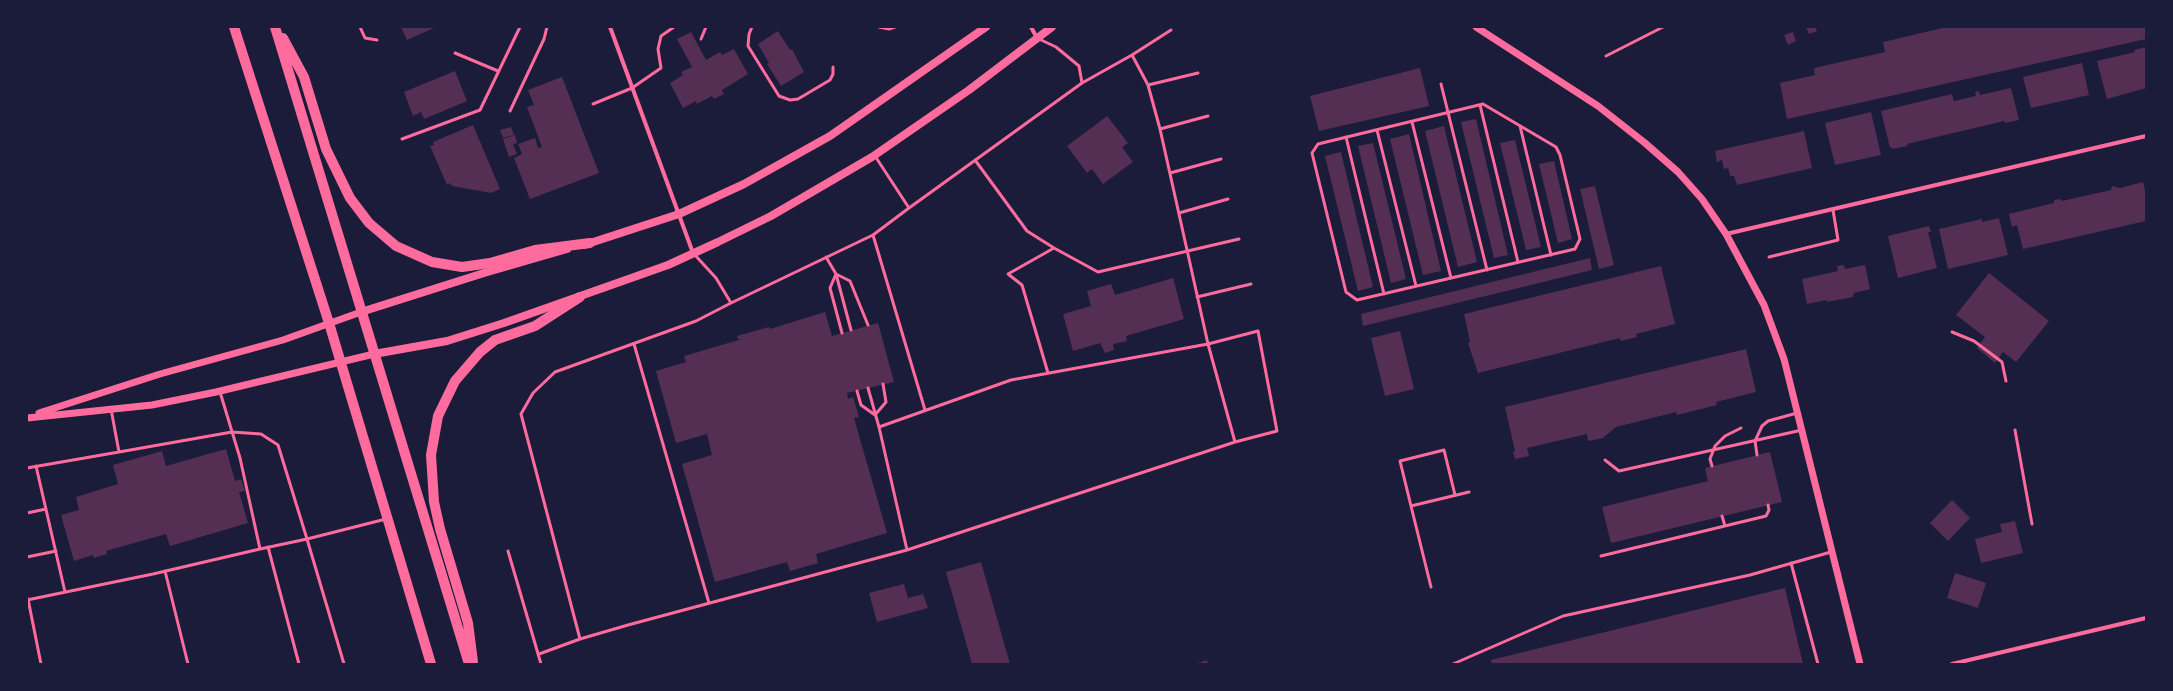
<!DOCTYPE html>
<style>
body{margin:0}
#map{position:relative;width:2173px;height:691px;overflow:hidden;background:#1b1b3a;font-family:"DM Sans",sans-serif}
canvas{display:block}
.frame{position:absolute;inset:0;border:28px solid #1b1b3a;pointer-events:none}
</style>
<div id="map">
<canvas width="2173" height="691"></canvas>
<div class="frame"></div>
</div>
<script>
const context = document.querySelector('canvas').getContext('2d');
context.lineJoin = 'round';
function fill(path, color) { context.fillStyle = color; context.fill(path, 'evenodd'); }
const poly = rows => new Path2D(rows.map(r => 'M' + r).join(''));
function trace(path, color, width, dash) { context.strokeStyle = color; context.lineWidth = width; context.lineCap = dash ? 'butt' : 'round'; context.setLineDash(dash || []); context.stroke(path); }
fill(poly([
 [401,27,436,27,407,40],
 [1806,27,1815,27,1817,31,1809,34],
 [1947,27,2146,27,2146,39,1787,119,1780,83,1815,75,1814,68,1885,52,1883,42],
 [778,31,790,50,792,49,804,72,781,86,767,64,769,63,758,44],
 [691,32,706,60,720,52,722,55,734,49,748,74,722,90,724,94,714,99,712,96,697,104,696,101,683,108,670,83,683,75,681,72,692,67,677,39],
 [1793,32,1796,41,1788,45,1784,35],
 [2146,47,2146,88,2107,99,2097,61,2135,52,2134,50],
 [2082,63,2089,95,2031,108,2023,77],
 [1420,68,1429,106,1319,131,1310,96],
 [455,71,467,101,424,119,421,112,413,116,404,92],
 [562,77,599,173,530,199,514,158,522,154,518,144,535,138,538,148,542,147,527,107,534,105,528,90],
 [2011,88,2019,120,2005,123,2004,121,1907,144,1908,146,1892,149,1891,147,1890,148,1881,111,1952,94,1954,101,1976,96,1975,92,1979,91,1980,95],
 [1871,112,1881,155,1835,165,1825,123],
 [1107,116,1128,143,1122,147,1133,162,1103,184,1092,169,1087,173,1067,146],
 [1476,119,1508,255,1494,258,1461,122],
 [473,125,500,189,491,193,452,186,450,183,447,185,430,146,434,145,433,142],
 [1444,126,1477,262,1458,267,1425,131],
 [511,127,514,135,503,138,500,130],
 [1804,131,1812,168,1737,185,1734,176,1730,176,1728,168,1724,169,1722,160,1717,162,1715,151],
 [1409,134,1441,271,1423,275,1390,139],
 [515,135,517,143,513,144,517,154,509,157,503,139],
 [1515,140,1541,247,1526,250,1500,143],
 [1373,143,1406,279,1391,283,1358,146],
 [1341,152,1373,287,1358,291,1325,156],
 [1554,161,1572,239,1558,243,1539,164],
 [2143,182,2146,195,2146,221,2023,249,2017,225,2012,227,2009,214,2054,203,2054,200,2060,199,2062,201,2111,190,2112,186,2120,188],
 [1595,186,1614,265,1599,269,1580,189],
 [1999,218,2008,255,1948,269,1939,229,1982,219,1982,222],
 [1929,226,1931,232,1928,232,1937,268,1898,278,1888,236],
 [1590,258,1592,270,1363,326,1361,314],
 [1844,265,1845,269,1865,265,1870,289,1854,293,1853,297,1827,302,1827,300,1807,304,1802,279,1838,271,1837,266],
 [1661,266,1675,324,1636,334,1637,337,1621,341,1620,338,1478,373,1468,343,1470,342,1464,314],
 [1989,273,2049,321,2016,362,2003,352,1995,363,1977,348,1985,337,1956,315],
 [1173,278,1184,319,1126,336,1127,341,1113,344,1114,350,1105,353,1100,343,1073,351,1063,314,1091,306,1087,291,1111,284,1115,295],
 [825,312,832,336,878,323,894,382,847,393,848,399,853,397,859,417,854,418,887,533,816,554,818,563,790,571,787,562,715,582,682,464,712,455,707,434,676,443,656,371,686,362,684,356,742,339,738,339,737,336,769,327,770,329],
 [1400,331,1414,389,1385,396,1371,338],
 [1746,349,1756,392,1716,402,1717,405,1677,415,1676,412,1616,427,1603,438,1588,441,1587,434,1527,448,1529,456,1515,459,1513,452,1515,451,1505,407],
 [226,449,235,481,241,479,245,491,239,492,248,523,170,546,166,534,106,551,107,554,94,558,93,555,74,561,61,515,79,510,76,497,118,484,113,465,162,451,166,466],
 [1770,452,1782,502,1611,543,1602,507,1708,481,1705,468],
 [1952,500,1970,518,1948,541,1930,523],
 [2015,521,2023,553,1981,563,1975,539,2002,532,2000,524],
 [981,562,1010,664,972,664,946,572],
 [1955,573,1986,583,1978,608,1947,598],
 [904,584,908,598,923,594,928,608,877,622,869,593],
 [1785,588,1803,664,1492,664,1491,660],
 [1207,660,1208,664,1195,664]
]), '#542f53');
trace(poly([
 [360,27,365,38,377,40],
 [752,27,749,34,748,46,779,96,790,100,798,99,830,80,833,74,833,67],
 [879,27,889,29,895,27],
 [701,39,706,27],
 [455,53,498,71],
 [1132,55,1171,30],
 [1606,56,1663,27],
 [1082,83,1132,55,1148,85,1160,129,1208,344,1258,331,1277,431,1235,442],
 [1441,84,1487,270],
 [1148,85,1198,73],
 [593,104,632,88,661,68,658,49,661,36,674,27],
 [1483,104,1556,147,1560,155,1580,239,1575,249,1357,300,1346,292,1312,153,1318,144,1483,104],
 [1480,105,1518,262],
 [510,111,544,39,547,27],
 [1412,122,1451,278],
 [1520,126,1551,255],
 [1160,129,1208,116],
 [1377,130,1416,286],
 [1346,137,1384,294],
 [402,139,480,110,520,27],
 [875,156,909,208,873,235,925,410],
 [975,160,1027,231,1054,248],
 [1170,173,1221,159],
 [909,208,1082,83,1079,66,1056,47,1039,39],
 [1179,213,1228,199],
 [826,257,836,274,851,330],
 [1769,257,1838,240,1833,210],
 [836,274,850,281,868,325],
 [836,274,830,288,842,333],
 [1197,297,1251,284],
 [731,303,873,235],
 [1952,332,1974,341,2002,362,2006,381],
 [634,344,709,603],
 [1048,373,1022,285,1008,274,1054,248,1098,272,1239,239],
 [868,388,879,427],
 [857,391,861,405,875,415],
 [111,409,119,452,232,432,261,434,278,445,307,539,386,519],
 [875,415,886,402,883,384],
 [2015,430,2032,524],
 [1757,455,1755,441,1762,426,1768,421,1797,413],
 [1605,460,1619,471,1802,430],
 [36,466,65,592],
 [1712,466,1710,459,1715,446,1725,436,1741,428],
 [27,468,119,452],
 [1411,506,1400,461,1444,450,1455,495],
 [27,513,46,509],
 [1722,516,1725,526],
 [268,547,299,664],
 [260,549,307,539,344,664],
 [508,551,541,664],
 [1601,556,1766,516,1769,510,1768,505],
 [27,557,56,551],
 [1791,563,1818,664],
 [165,571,188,664],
 [1431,587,1411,506,1469,492],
 [28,599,41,664],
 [27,600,153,574,260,549,240,458,220,392],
 [580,639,521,414,533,393,555,372,696,321,731,303,716,278,694,254],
 [539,654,580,639,628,625,907,550,1235,442,1208,344,1011,380,879,427,907,550],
 [1453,664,1563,616,1750,575,1831,552]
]), '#ff6b9d', 3);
trace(poly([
 [610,27,693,253],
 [1031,27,1037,38],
 [1726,234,2146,136],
 [1952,664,2146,618]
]), '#ff6b9d', 4);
trace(poly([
 [1476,27,1598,106,1645,143,1678,172,1702,199,1726,234,1764,305,1784,359,1860,664],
 [39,413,160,374,283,340,361,312],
 [27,418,152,405,216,392,374,354]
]), '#ff6b9d', 7);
trace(poly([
 [584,245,679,214,744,184,830,136,986,27],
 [361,312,484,273,567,249],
 [374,354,447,341,504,323,668,265,718,242,771,216,872,157,969,90,1052,27]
]), '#ff6b9d', 8);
trace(poly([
 [234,27,329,323,431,664],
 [275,27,469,664],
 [283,38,304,77,326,149,350,198,369,223,396,246,432,262,462,267,490,263,535,250,590,243],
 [473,662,468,623,440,529,434,502,431,455,438,416,455,381,480,352,495,340,535,326,580,297]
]), '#ff6b9d', 10);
</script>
